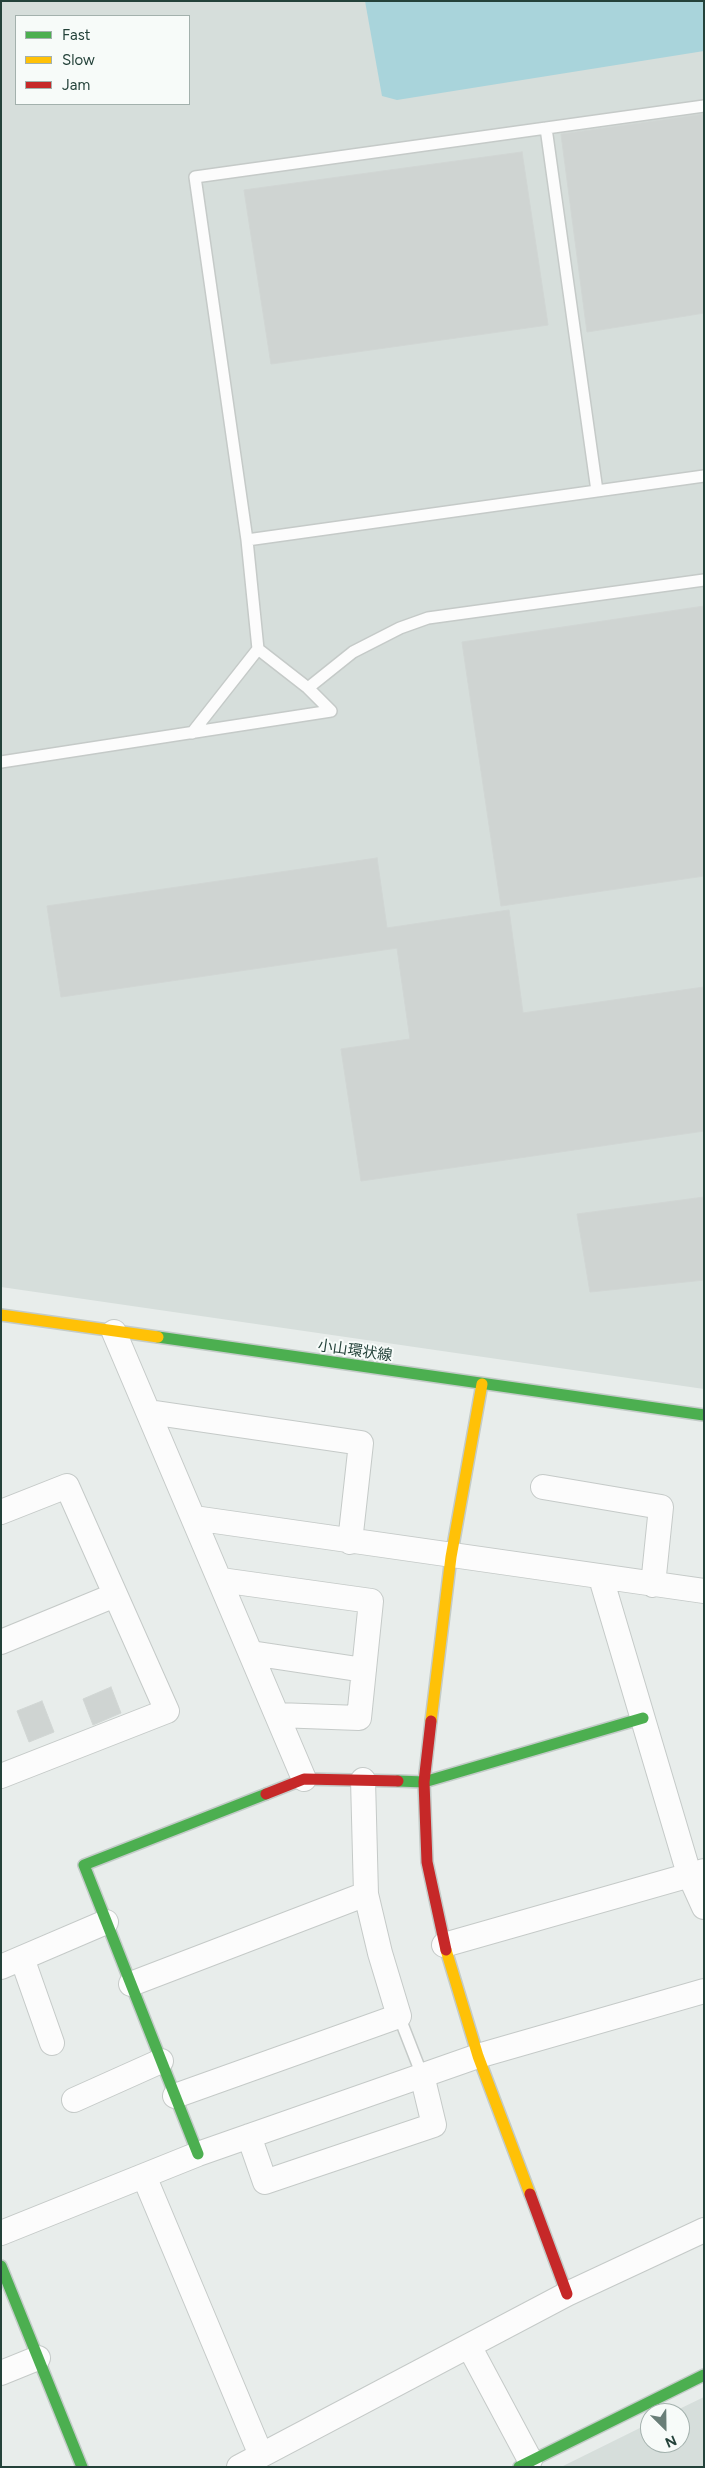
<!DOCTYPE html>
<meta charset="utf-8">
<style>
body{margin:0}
#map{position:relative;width:705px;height:2468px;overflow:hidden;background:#e8edeb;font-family:Figtree,sans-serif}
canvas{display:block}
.frame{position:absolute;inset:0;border:2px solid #24423a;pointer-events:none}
.legend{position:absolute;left:15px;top:15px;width:175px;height:90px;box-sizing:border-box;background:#f7fbf9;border:1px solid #a3b1ad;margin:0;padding:6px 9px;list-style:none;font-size:15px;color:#24423a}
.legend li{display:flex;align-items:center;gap:10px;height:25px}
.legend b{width:25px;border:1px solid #a3b1ad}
.north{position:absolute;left:640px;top:2403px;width:50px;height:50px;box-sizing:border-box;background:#f7fbf9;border:1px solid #a3b1ad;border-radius:50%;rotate:157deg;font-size:14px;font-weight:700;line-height:20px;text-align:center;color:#24423a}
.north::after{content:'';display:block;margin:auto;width:18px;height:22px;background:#697e78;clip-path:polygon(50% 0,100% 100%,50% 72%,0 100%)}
</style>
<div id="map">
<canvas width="705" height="2468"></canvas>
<div class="frame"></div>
<ul class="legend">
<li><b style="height:6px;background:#4caf50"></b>Fast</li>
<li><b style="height:6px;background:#ffc107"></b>Slow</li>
<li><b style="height:6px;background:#c62828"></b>Jam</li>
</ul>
<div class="north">N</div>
</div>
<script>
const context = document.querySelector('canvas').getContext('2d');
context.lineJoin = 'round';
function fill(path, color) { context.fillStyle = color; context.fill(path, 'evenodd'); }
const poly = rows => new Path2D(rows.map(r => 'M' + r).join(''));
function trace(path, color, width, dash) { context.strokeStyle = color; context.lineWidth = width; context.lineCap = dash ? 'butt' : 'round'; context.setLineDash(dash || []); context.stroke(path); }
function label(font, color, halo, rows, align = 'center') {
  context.font = font + ' Figtree,"Noto Sans JP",sans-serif'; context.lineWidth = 4; context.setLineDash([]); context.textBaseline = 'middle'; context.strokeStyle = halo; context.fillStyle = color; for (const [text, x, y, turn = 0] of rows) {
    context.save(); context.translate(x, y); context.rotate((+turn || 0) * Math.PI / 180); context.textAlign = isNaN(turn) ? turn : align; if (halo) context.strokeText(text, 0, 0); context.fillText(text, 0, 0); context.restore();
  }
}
fill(poly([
 [1,1,704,1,704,1389,1,1287],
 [16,16,189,16,189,104,16,104],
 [704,2397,704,2467,561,2467,650,2423,650,2443,680,2443,680,2413,671,2413]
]), '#d6dedb');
fill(poly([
 [365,1,704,1,704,51,397,100,382,96]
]), '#a9d4db');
const building = poly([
 [704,114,704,313,587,332,561,134,704,114],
 [522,152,548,325,271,364,244,190,522,152],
 [704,606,704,876,501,906,462,642,704,606],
 [377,858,387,928,509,910,523,1013,704,987,704,1131,361,1181,341,1049,410,1039,397,948,61,997,47,906,377,858],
 [704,1197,704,1280,590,1292,577,1214,704,1197],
 [111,1687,121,1713,93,1725,83,1699,111,1687],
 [42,1701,54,1732,29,1742,17,1711,42,1701]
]);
fill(building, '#cfd4d2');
trace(building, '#d1d6d4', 1);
const lane = poly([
 [546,128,597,491],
 [247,540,704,476],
 [258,649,308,688,331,711],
 [308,688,353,652,400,628,428,618,704,580],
 [192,733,258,649,247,540,195,177,704,106],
 [1,762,331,711],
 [399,2016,422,2075]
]);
const street = poly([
 [114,1332,304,1779],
 [149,1412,361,1443,350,1542],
 [543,1487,661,1507,653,1585],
 [1,1512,67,1486,167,1711,1,1776],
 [194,1518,704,1591],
 [601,1578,689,1874,704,1907],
 [221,1580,371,1601,359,1718,277,1715],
 [1,1642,115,1595],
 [251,1653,364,1670],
 [444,1945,704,1871],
 [22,1958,52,2043],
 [1,1967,106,1922],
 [131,1984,366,1894],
 [175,2096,399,2016,380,1953,366,1894,363,1780],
 [74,2100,161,2061],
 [249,2136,265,2182,434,2125,422,2075],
 [144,2176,261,2455],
 [1,2233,198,2154,478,2056,704,1991],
 [469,2346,530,2460],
 [1,2373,38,2358],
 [239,2467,567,2294,704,2230]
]);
const fast = poly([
 [158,1337,704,1415],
 [398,1781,424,1782,643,1718],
 [198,2154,84,1865,266,1794],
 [1,2266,82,2467],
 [519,2467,704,2375]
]);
const slow = poly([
 [1,1315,158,1337],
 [431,1721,451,1557,482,1384],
 [446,1950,478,2056,530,2194]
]);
const jam = poly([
 [431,1721,424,1782,427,1862,446,1950],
 [266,1794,304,1779,398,1781],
 [530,2194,567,2294]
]);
trace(lane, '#c5cac8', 14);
trace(street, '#c5cac8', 26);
trace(fast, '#c3cbc8', 14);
trace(slow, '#c3cbc8', 14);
trace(jam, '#c3cbc8', 14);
trace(lane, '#fcfcfc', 11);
trace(street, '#fcfcfc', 24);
trace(fast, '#4caf50', 11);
trace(slow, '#ffc107', 11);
trace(jam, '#c62828', 11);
label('15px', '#24423a', '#f7fbf9', [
 ["小山環状線",355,1351,8]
]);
</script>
